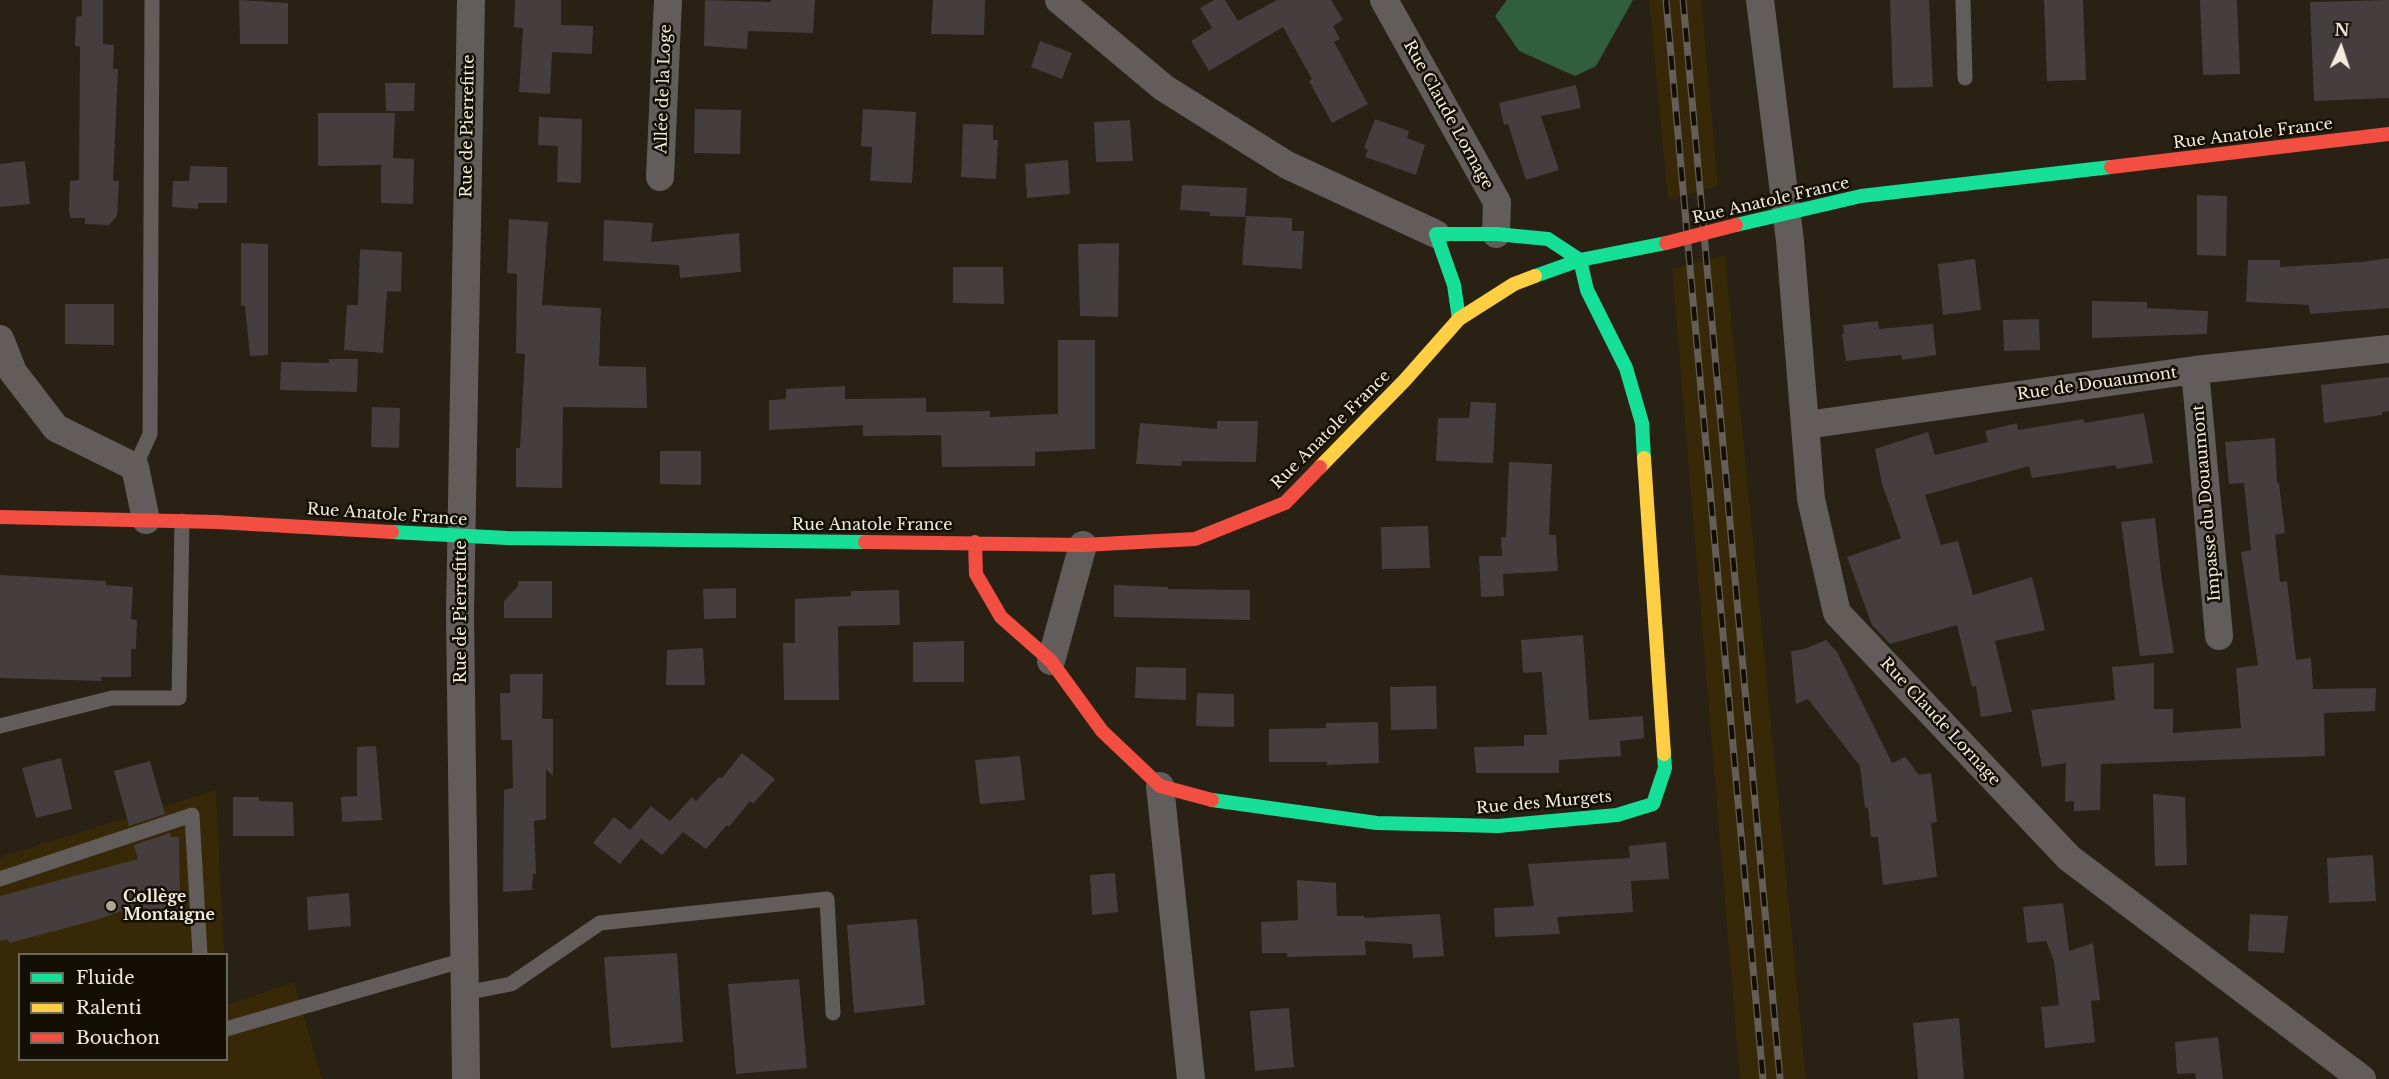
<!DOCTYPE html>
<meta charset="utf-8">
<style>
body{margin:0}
#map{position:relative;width:2389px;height:1079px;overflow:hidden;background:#292114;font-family:"Libre Baskerville",serif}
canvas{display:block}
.legend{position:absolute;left:18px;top:953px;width:210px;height:108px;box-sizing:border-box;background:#140f05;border:2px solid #6e675c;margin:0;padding:8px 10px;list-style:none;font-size:18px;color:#f5ecde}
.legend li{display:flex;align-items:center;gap:12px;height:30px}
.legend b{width:30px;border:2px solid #6e675c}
.north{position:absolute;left:2311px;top:18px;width:60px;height:60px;-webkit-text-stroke:4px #140f05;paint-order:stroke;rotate:3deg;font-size:16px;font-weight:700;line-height:24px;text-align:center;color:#f5ecde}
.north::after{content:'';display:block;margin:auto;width:21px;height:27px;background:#f5ecde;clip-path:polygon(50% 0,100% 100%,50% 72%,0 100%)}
</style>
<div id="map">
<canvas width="2389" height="1079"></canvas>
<ul class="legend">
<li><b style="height:8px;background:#16e098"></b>Fluide</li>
<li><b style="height:8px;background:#ffcf43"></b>Ralenti</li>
<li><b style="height:8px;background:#f24e42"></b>Bouchon</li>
</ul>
<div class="north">N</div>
</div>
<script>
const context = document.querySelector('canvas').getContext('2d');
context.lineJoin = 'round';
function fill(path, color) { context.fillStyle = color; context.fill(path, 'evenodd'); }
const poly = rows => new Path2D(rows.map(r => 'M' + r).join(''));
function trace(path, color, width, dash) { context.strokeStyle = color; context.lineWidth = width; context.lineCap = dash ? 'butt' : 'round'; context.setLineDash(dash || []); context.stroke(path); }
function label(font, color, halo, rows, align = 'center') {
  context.font = font + ' "Libre Baskerville",serif'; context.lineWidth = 5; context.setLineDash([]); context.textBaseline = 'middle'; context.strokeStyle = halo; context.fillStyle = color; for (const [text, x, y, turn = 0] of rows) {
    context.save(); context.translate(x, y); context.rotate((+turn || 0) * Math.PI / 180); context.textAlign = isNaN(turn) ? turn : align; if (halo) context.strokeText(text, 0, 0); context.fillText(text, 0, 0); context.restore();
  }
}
fill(poly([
 [1649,0,1701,0,1718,186,1668,200],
 [1725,255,1806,1079,1740,1079,1672,269],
 [216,790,224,954,20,954,20,1060,226,1060,227,1005,294,982,322,1079,0,1079,0,857]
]), '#372808');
fill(poly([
 [1507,0,1633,0,1596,66,1575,76,1519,51,1495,16]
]), '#315f3e');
fill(poly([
 [82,0,103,0,103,44,114,45,113,69,118,69,113,181,119,181,117,216,109,225,85,224,85,218,70,218,69,209,70,181,79,180,80,47,75,46,76,17,82,16],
 [239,0,288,3,288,44,240,44],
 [515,0,561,0,561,25,593,26,592,54,552,52,550,94,519,92,523,28,514,27],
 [705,0,771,2,771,0,815,0,813,33,748,31,747,49,704,46],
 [933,0,985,0,984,35,931,34],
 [1214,0,1225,0,1238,21,1277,0,1331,0,1343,20,1333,26,1340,39,1334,42,1368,104,1332,123,1309,81,1312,79,1283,27,1209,71,1191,41,1212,28,1200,8],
 [1890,0,1929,0,1933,87,1893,88],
 [2044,0,2083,0,2086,80,2047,81],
 [2200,0,2237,0,2240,74,2203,75],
 [2389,0,2389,98,2314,101,2310,2],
 [1040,41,1072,53,1062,79,1031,67],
 [385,83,415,83,414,111,386,111],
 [1576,85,1581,108,1541,116,1559,170,1526,180,1508,124,1504,125,1499,103],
 [695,109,741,110,740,154,694,153],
 [863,109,916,112,912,183,870,181,872,147,861,146],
 [318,113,395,113,393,158,414,159,413,204,381,203,381,165,318,166],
 [539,117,582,119,581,183,557,182,558,146,538,145],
 [1375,119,1409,131,1407,138,1425,145,1416,175,1365,157,1368,150,1364,148],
 [1130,120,1133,161,1096,162,1094,122],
 [963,124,993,125,993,140,998,140,996,179,961,177],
 [1068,160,1070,194,1027,198,1025,164],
 [25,161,30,204,0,207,0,164],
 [190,166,227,167,227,203,198,203,198,209,172,207,173,181,189,181],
 [1182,185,1247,188,1245,217,1210,216,1210,212,1180,210],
 [2197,195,2227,196,2226,256,2197,255],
 [1246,216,1292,218,1292,231,1304,231,1302,269,1242,265],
 [509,219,548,222,542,305,601,308,599,366,646,367,647,408,563,407,562,488,516,487,516,448,520,448,525,354,516,353,517,274,507,273],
 [604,220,653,223,651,242,739,233,741,272,680,278,679,265,603,261],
 [241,243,268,244,268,355,250,356,245,306,241,306],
 [1119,243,1118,317,1080,316,1078,244],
 [360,249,402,252,401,292,387,291,383,353,344,350,347,305,358,305],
 [2389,258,2389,308,2310,314,2309,305,2246,302,2248,260,2280,260,2280,267,2362,262],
 [1975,259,1981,310,1943,315,1938,264],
 [953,267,1003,267,1004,304,953,303],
 [2092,301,2147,302,2147,308,2208,311,2207,334,2092,338],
 [65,304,114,304,114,345,65,344],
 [2039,319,2040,350,2004,351,2003,320],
 [1878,321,1879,329,1933,324,1936,355,1902,360,1901,355,1846,361,1842,334,1844,334,1843,325],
 [1058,340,1095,340,1095,449,1035,452,1035,466,942,467,941,435,863,436,863,425,769,430,769,400,786,399,786,389,845,386,845,399,926,398,926,412,990,411,990,417,1058,414],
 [329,359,358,359,357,392,280,390,281,362,329,363],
 [2389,377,2389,411,2382,412,2382,415,2324,423,2321,385],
 [1471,402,1496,403,1493,463,1436,461,1438,418,1469,418],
 [372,407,400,408,399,448,371,447],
 [2144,413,2153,463,2116,469,2116,465,2032,478,2029,466,1925,495,1941,545,1958,541,1973,595,2032,577,2045,630,1995,641,2012,712,1981,717,1976,686,1972,687,1957,625,1890,644,1872,625,1847,557,1901,538,1882,484,1875,449,1928,432,1935,455,1988,442,1985,431,2017,423,2018,430,2084,419,2084,423],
 [1217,421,1258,421,1256,462,1182,461,1181,466,1136,464,1140,423,1217,429],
 [2275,438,2277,483,2279,483,2285,533,2275,535,2280,582,2287,581,2296,660,2311,658,2313,689,2376,688,2375,711,2324,713,2325,756,2101,764,2100,810,2074,811,2074,801,2065,802,2066,763,2042,767,2031,710,2115,700,2112,667,2154,663,2154,709,2173,709,2173,733,2241,728,2236,668,2258,665,2241,552,2251,550,2244,483,2229,484,2225,442],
 [660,451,701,451,701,485,660,484],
 [1509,462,1552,464,1549,535,1556,535,1558,571,1503,574,1504,596,1481,597,1479,556,1502,556,1501,537,1506,537],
 [2155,518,2162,581,2174,653,2140,656,2121,522],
 [1428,526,1430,568,1382,569,1381,527],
 [0,575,106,581,106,585,133,587,131,619,137,620,136,649,131,649,131,677,101,677,102,681,0,678],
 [518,581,552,581,552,618,504,618,504,601,518,586],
 [1114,585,1168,587,1168,589,1250,590,1250,620,1114,617],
 [736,588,736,618,704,619,703,589],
 [899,590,900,625,838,626,839,700,784,700,783,643,795,643,795,599,851,596,851,591],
 [1583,635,1589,720,1643,716,1644,738,1620,741,1621,756,1559,760,1559,773,1476,773,1474,747,1524,746,1524,735,1547,735,1542,672,1523,673,1521,640],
 [1826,640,1837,652,1892,763,1905,757,1919,775,1931,773,1937,822,1931,823,1937,877,1883,885,1878,837,1871,837,1868,807,1865,808,1860,766,1808,699,1796,704,1791,651,1804,649],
 [964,641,964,682,913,682,913,642],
 [703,648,705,685,666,685,667,650],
 [1136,667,1186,668,1186,700,1135,698],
 [510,674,543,674,542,719,553,719,553,776,546,769,546,819,534,821,536,874,533,874,532,890,503,892,504,790,513,788,512,740,501,740,500,693,510,693],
 [1436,686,1437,729,1391,730,1390,687],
 [1197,693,1234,694,1234,727,1196,726],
 [1378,722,1379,763,1327,765,1327,762,1269,762,1269,729,1326,728,1326,723],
 [376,746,382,820,342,822,341,797,357,796,357,747],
 [742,753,775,779,753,804,750,801,729,827,727,825,706,849,683,832,662,855,630,830,651,806,670,821,692,797,696,801,719,777,722,778],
 [1020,756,1025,800,980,804,975,760],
 [61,758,72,809,36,818,22,768],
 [150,761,165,814,129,826,114,771],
 [2153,794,2185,797,2187,865,2155,866],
 [233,797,259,797,259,801,293,802,294,836,233,836],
 [614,817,641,839,620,864,593,843],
 [170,833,171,837,179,837,180,910,131,910,130,908,96,920,9,943,8,939,0,941,0,896,138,859,134,845],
 [1666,842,1669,879,1631,881,1633,912,1557,917,1560,934,1495,937,1494,908,1534,906,1528,864,1630,858,1629,846],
 [2373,855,2376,901,2329,903,2327,858],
 [1115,873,1118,912,1092,915,1090,875],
 [1297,880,1336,883,1337,916,1364,916,1364,918,1440,914,1444,956,1413,958,1412,944,1365,941,1366,955,1287,957,1287,953,1262,953,1261,922,1298,920],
 [349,893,351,926,308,930,307,897],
 [2063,903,2069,951,2093,943,2100,1000,2091,1001,2095,1042,2045,1048,2041,1007,2059,1005,2054,961,2046,941,2027,943,2023,907],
 [2250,914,2288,916,2284,953,2248,951],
 [917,919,925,1005,854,1013,847,925],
 [677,953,683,1042,611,1048,604,957],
 [799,979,807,1068,736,1074,728,984],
 [1289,1008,1294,1067,1255,1071,1250,1011],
 [1959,1018,1964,1079,1918,1079,1913,1023],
 [2218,1037,2223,1079,2196,1079,2195,1073,2177,1074,2175,1042]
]), '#463d3f');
trace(poly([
 [1963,0,1965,78],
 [135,467,150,434,152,1],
 [0,726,112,698,179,698,182,521],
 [0,879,192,815,200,954],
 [465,993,511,984,600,923,827,899,833,1013],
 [226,1029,464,960]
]), '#625c5b', 15);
trace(poly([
 [1059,0,1164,88,1287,165,1436,234],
 [1384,0,1497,202,1496,234],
 [1760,0,1790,241,1811,499,1837,613,2069,858,2362,1079],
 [660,177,668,0],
 [0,339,13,372,56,428,135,467,146,520],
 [2195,370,2219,636],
 [1806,425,2195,370,2389,349],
 [1051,661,1083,545],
 [1160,786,1191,1079],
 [466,1079,460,614,471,0]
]), '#625c5b', 28);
trace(poly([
 [1736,225,1861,196,2111,167],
 [1580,260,1587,290,1626,368,1642,423,1644,458],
 [1535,276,1580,260,1666,243],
 [1459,319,1454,285,1436,234,1496,234,1548,239,1580,260],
 [392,532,507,538,865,542],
 [1212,800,1377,823,1498,826,1617,815,1653,804,1665,768,1664,754]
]), '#16e098', 14);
trace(poly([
 [1644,458,1664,754],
 [1320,467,1405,380,1459,319,1514,284,1535,276]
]), '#ffcf43', 14);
trace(poly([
 [2111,167,2389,134],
 [0,517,217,522,392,532],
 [865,542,1083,545,1195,539,1285,503,1320,467],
 [975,542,976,574,1001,617,1051,661,1102,731,1160,786,1212,800]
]), '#f24e42', 14);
const rail = poly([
 [1666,0,1763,1079],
 [1683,0,1780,1079]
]);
trace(rail, '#645e59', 7);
trace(rail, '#140f05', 4.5, [14]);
trace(poly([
 [1666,243,1736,225]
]), '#f24e42', 14);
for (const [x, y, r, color] of [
 [111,906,6,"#aea597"]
]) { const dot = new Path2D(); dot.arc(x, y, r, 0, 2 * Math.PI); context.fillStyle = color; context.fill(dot); trace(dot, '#140f05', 2); }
label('16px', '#f5ecde', '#140f05', [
 ["Allée de la Loge",664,89,-88],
 ["Rue Claude Lornage",1448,115,61],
 ["Rue de Pierrefitte",468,126,-89],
 ["Rue Anatole France",2253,134,-7],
 ["Rue Anatole France",1771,201,-13],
 ["Rue de Douaumont",2097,384,-8],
 ["Rue Anatole France",1331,430,-45],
 ["Impasse du Douaumont",2207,503,-95],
 ["Rue Anatole France",387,515,4],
 ["Rue Anatole France",872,525],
 ["Rue de Pierrefitte",461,612,-90],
 ["Rue Claude Lornage",1940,722,47],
 ["Rue des Murgets",1544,803,-5]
]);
label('bold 16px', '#f5ecde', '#140f05', [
 ["Collège",123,897],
 ["Montaigne",123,915]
], 'left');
</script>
